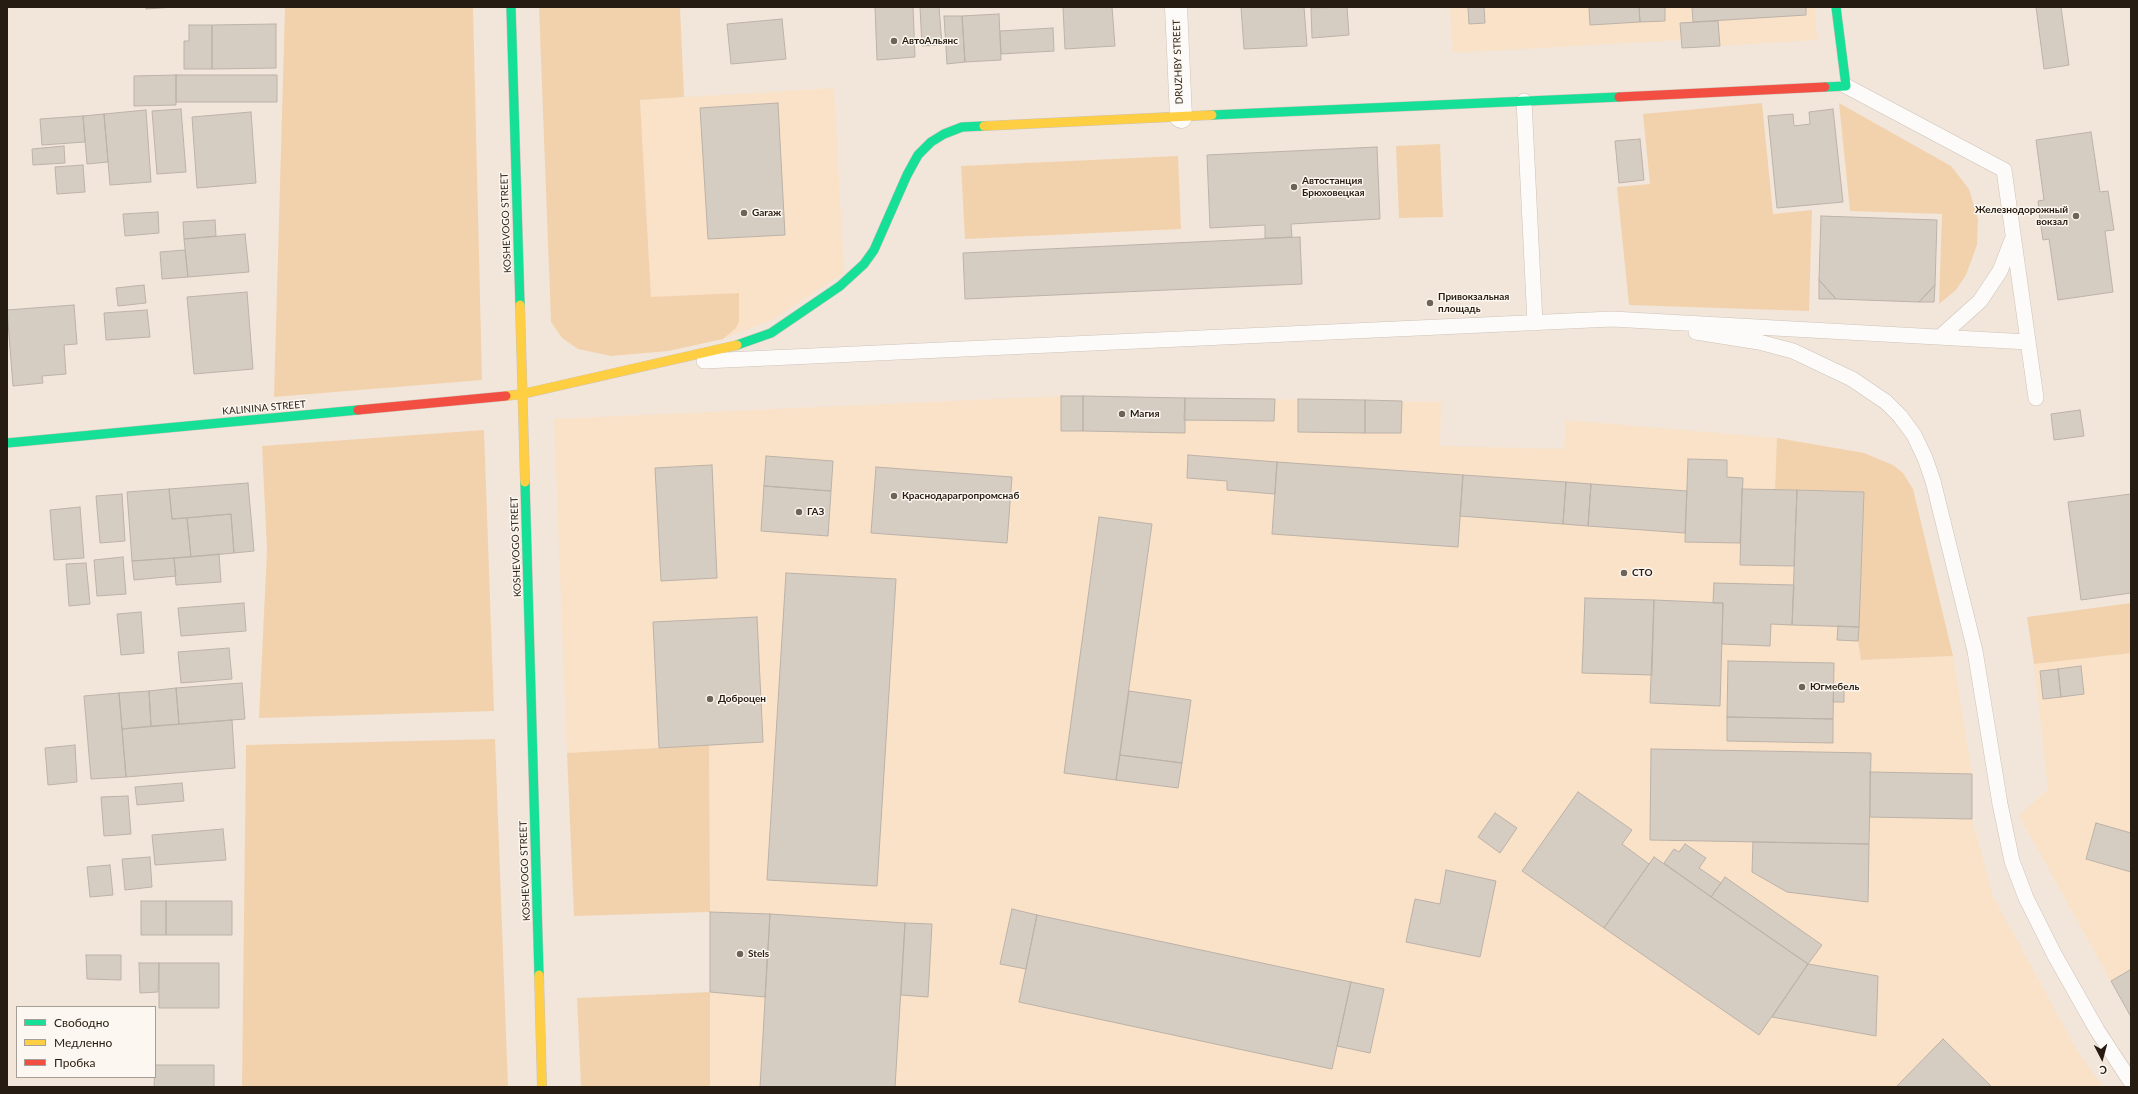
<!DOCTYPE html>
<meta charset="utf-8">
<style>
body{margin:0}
#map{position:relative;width:2138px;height:1094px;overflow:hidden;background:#f2e6da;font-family:Lato,sans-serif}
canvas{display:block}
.frame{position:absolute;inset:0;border:8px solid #261c11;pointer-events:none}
.legend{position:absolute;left:16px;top:1006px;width:140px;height:72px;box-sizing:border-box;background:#fcf7f1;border:1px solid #a69f97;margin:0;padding:5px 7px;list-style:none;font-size:12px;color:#261c11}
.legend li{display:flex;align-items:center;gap:8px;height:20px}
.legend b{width:20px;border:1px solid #a69f97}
.north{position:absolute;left:2082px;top:1038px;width:40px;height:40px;-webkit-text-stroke:3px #fcf7f1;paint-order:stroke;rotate:174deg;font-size:11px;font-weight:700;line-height:16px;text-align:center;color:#261c11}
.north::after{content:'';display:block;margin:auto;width:14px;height:18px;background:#261c11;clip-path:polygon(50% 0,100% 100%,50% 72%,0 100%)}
</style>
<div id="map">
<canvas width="2138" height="1094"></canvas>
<div class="frame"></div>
<ul class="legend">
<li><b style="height:5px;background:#16e098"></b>Свободно</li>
<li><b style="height:5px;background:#ffcf43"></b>Медленно</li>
<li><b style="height:5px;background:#f24e42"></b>Пробка</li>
</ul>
<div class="north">С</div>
</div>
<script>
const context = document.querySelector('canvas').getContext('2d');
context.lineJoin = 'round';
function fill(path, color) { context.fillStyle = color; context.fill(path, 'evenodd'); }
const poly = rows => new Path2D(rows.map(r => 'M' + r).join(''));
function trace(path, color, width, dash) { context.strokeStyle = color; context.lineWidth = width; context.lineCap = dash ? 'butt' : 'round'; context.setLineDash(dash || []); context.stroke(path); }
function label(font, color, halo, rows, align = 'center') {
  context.font = font + ' Lato,sans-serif'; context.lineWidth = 3; context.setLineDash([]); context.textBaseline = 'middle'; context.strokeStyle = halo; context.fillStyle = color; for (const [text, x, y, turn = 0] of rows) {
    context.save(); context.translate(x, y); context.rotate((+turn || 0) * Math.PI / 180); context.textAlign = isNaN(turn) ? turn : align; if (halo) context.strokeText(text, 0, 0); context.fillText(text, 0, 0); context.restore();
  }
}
fill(poly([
 [1450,7,1815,7,1817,40,1682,48,1681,40,1453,53],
 [834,88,844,273,772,320,723,339,736,328,738,293,651,298,640,100],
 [1061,396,1441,402,1440,446,1564,449,1566,420,1777,438,1775,489,1864,492,1858,641,1861,660,1953,656,1972,774,1972,819,1993,896,2078,1052,2103,1087,710,1087,709,745,567,753,554,419],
 [2131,653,2131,1017,2019,816,2048,789,2034,664]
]), '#f9e2c8');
fill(poly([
 [285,7,473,7,482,380,274,397],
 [539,7,680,7,684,97,640,100,651,297,739,293,739,321,736,328,723,339,668,351,611,356,578,349,562,338,551,322],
 [1762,103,1773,214,1812,210,1809,311,1629,305,1617,187,1650,184,1643,114],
 [1839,103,1951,166,1969,189,1978,219,1977,245,1966,275,1956,290,1939,304,1942,214,1850,211],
 [1440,144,1443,217,1399,218,1396,146],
 [1178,156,1181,229,965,239,961,166],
 [484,430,494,711,259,718,267,550,262,446],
 [1777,438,1864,453,1893,465,1903,473,1913,489,1953,656,1861,660,1858,641,1864,492,1775,489],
 [2131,603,2131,653,2034,664,2027,617],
 [495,739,508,1087,242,1087,246,745],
 [709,745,710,912,574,916,567,753],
 [710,992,710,1087,581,1087,577,998]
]), '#f2d2ad');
const building = poly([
 [146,7,175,7,146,9,146,7],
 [875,7,913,7,915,57,877,60,875,7],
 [920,7,939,7,942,45,922,46,920,7],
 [1063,7,1112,7,1115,46,1065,49,1063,7],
 [1241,7,1304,7,1307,46,1244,49,1241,7],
 [1347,7,1349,35,1312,38,1311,8,1347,7],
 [1468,7,1484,7,1485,23,1469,24,1468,7],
 [1589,7,1639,7,1640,22,1590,25,1589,7],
 [1639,7,1665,7,1665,21,1640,22,1639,7],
 [1692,7,1806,7,1806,15,1693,22,1692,7],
 [2036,7,2061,7,2069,65,2044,69,2036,7],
 [999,14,1001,60,965,62,962,16,999,14],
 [944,16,962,16,965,62,947,64,944,16],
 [782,19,786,59,731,64,727,24,782,19],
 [1718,21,1720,46,1682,48,1680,23,1718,21],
 [276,24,276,68,212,69,212,25,276,24],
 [189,25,212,25,212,69,184,69,184,41,189,41,189,25],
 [1053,28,1054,51,1001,54,1000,31,1053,28],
 [176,75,277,75,277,102,176,102,176,75],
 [176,75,176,105,134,106,134,76,176,75],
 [778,103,785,235,708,239,700,108,778,103],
 [181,109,186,172,157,174,152,111,181,109],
 [1833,109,1843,202,1777,208,1768,116,1793,114,1794,126,1810,124,1809,112,1833,109],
 [146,110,151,182,110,185,104,114,146,110],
 [251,112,256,183,197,188,192,117,251,112],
 [104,114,108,162,87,164,83,116,104,114],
 [83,116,85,142,42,145,40,119,83,116],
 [2091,132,2100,192,2108,191,2114,230,2105,231,2113,292,2058,300,2049,239,2043,240,2040,220,2038,201,2044,200,2036,140,2091,132],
 [1640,139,1644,180,1619,183,1615,141,1640,139],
 [64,146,65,163,33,165,32,149,64,146],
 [1377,147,1380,219,1291,224,1292,237,1265,238,1265,225,1210,228,1207,155,1377,147],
 [83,165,85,192,57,194,55,167,83,165],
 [158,212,159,233,125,236,123,214,158,212],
 [1821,216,1937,220,1935,285,1919,302,1836,299,1819,280,1821,216],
 [215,220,216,236,184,239,183,222,215,220],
 [245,234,249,272,188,277,184,239,245,234],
 [1300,237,1302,284,965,299,963,253,1300,237],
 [185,250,188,277,162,279,160,252,185,250],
 [1819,280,1836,299,1819,299,1819,280],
 [144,285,146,303,118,306,116,288,144,285],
 [1935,285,1934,302,1919,302,1935,285],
 [247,292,253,369,194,374,187,297,247,292],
 [74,305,77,344,64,345,66,374,42,376,43,383,13,386,7,310,74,305],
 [147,310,150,337,106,340,104,313,147,310],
 [1061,396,1083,396,1083,431,1061,431,1061,396],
 [1083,396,1185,398,1185,433,1083,431,1083,396],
 [1185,398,1275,399,1274,421,1184,420,1185,398],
 [1298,399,1365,400,1365,433,1298,432,1298,399],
 [1365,400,1402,401,1401,433,1365,433,1365,400],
 [2080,410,2084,436,2054,440,2051,414,2080,410],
 [1188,455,1277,462,1275,494,1227,490,1227,481,1187,478,1188,455],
 [766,456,833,461,831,491,764,486,766,456],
 [1688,459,1727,460,1727,477,1743,478,1740,543,1685,542,1688,459],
 [1277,462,1463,475,1458,547,1272,534,1277,462],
 [712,465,717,578,661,581,655,468,712,465],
 [876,467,1012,477,1007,543,871,533,876,467],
 [1463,475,1566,482,1563,524,1460,516,1463,475],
 [1566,482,1591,484,1588,526,1563,524,1566,482],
 [248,483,254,551,234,553,231,514,172,519,169,489,248,483],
 [1591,484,1687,491,1685,533,1588,526,1591,484],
 [764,486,831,491,828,536,761,531,764,486],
 [169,489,172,519,187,518,191,557,132,561,127,492,169,489],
 [1742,489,1797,490,1794,566,1740,565,1742,489],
 [1797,490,1864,492,1859,627,1792,625,1797,490],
 [122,494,125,541,100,543,96,496,122,494],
 [2131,494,2131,593,2081,600,2068,502,2131,494],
 [80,507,84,558,54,560,50,510,80,507],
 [231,514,234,553,191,557,187,518,231,514],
 [1099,517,1152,524,1116,780,1064,773,1099,517],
 [219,554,221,582,176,585,174,558,219,554],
 [123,557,126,594,97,596,94,560,123,557],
 [174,558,176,576,134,580,132,561,174,558],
 [86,563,90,604,69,606,66,564,86,563],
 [786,573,896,579,877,886,767,880,786,573],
 [1714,583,1794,585,1792,625,1771,624,1770,646,1722,644,1723,603,1713,603,1714,583],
 [1585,598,1654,600,1652,675,1582,673,1585,598],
 [1654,600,1723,603,1720,706,1650,703,1654,600],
 [244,603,246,631,181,636,178,608,244,603],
 [141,612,144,653,121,655,117,614,141,612],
 [757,617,763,742,659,748,653,622,757,617],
 [1838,626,1859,627,1858,641,1837,640,1838,626],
 [229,648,232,679,181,683,178,652,229,648],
 [1728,661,1834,663,1833,719,1727,717,1728,661],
 [2081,666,2084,694,2061,697,2058,669,2081,666],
 [2058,669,2061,697,2043,699,2040,671,2058,669],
 [242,683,245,719,179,724,176,688,242,683],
 [1834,685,1844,686,1844,702,1833,702,1834,685],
 [176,688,179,724,151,726,149,691,176,688],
 [149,691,151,726,122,729,119,693,149,691],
 [1129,691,1191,700,1182,763,1120,755,1129,691],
 [119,693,126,777,91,779,84,696,119,693],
 [1727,717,1833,719,1833,743,1727,741,1727,717],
 [232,720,235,768,126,777,122,729,232,720],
 [75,745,77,782,48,785,45,748,75,745],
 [1651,749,1871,753,1869,844,1650,840,1651,749],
 [1120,755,1182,763,1178,788,1116,780,1120,755],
 [1870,772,1972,774,1972,819,1870,817,1870,772],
 [182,783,184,801,137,805,135,787,182,783],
 [1578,792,1632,830,1622,844,1649,864,1604,928,1522,871,1578,792],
 [128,796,131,834,104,836,101,797,128,796],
 [1495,813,1517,828,1500,853,1478,837,1495,813],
 [2096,823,2131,833,2131,872,2086,859,2096,823],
 [223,829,226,860,155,865,152,835,223,829],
 [1753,842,1869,844,1868,902,1787,892,1752,872,1753,842],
 [1685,844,1706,858,1699,868,1721,883,1711,897,1664,863,1674,849,1679,852,1685,844],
 [150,857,152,887,125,890,122,859,150,857],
 [1654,857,1808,964,1759,1035,1604,928,1654,857],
 [110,865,113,895,90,897,87,867,110,865],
 [1446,870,1496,881,1480,957,1406,942,1415,899,1440,904,1446,870],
 [1725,877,1822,945,1808,964,1711,897,1725,877],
 [141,901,166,901,166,935,141,935,141,901],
 [166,901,232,901,232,935,166,935,166,901],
 [1012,909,1037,915,1026,969,1000,964,1012,909],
 [710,912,770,914,765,997,710,992,710,912],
 [770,914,905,923,895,1087,760,1087,770,914],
 [1037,915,1351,982,1332,1069,1019,1002,1037,915],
 [905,923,932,924,928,997,901,995,905,923],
 [86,955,121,955,121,980,87,979,86,955],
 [139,963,159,963,158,992,140,993,139,963],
 [159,963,219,963,219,1008,159,1008,159,963],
 [1808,964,1878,976,1876,1036,1772,1017,1808,964],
 [2130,970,2131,972,2131,1017,2111,981,2130,970],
 [1351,982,1384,989,1370,1053,1337,1046,1351,982],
 [1943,1039,1992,1087,1896,1087,1943,1039],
 [155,1065,214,1065,214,1087,154,1087,155,1065]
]);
fill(building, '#d6cdc2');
trace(building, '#bdb2a8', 1);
const lane = poly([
 [1846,86,2004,170,2036,398],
 [1524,101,1535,323],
 [1696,332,1759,342,1793,351,1852,379,1886,402,1900,416,1914,435,1925,458,1933,481,1975,651,2000,804,2012,861,2026,898,2054,954,2097,1030,2131,1082],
 [1940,337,1980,301,2000,271,2012,240],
 [704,361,1612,319,2028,342]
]);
const street = poly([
 [1176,7,1181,117]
]);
const fast = poly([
 [511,7,520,305],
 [1825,87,1846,86,1836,7],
 [1212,115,1619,97],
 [737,345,771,333,840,286,864,264,874,250,907,175,918,155,931,142,944,134,962,127,984,126],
 [7,443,358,410],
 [525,482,539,975]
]);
const slow = poly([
 [984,126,1212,115],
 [520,305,525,482],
 [506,396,522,394,737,345],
 [539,975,542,1087]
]);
const jam = poly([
 [1619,97,1825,87],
 [358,410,506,396]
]);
trace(lane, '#cdc2b8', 16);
trace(street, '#cdc2b8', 23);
trace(fast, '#cdc2b8', 10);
trace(slow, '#cdc2b8', 10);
trace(jam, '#cdc2b8', 10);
trace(lane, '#fdfbf9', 15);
trace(street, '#fdfbf9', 22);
trace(fast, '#16e098', 9);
trace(slow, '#ffcf43', 9);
trace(jam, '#f24e42', 9);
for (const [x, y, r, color] of [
 [894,41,4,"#6d6357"],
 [1294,187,4,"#6d6357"],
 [744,213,4,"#6d6357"],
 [2076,216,4,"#6d6357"],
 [1430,303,4,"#6d6357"],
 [1122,414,4,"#6d6357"],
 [894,496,4,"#6d6357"],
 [799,512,4,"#6d6357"],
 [1624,573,4,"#6d6357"],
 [1802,687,4,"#6d6357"],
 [710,699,4,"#6d6357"],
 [740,954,4,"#6d6357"]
]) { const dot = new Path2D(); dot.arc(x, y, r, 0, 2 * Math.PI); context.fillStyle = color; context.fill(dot); trace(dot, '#fcf7f1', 1.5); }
label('bold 10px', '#261c11', '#fcf7f1', [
 ["АвтоАльянс",902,41],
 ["Автостанция",1302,181],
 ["Брюховецкая",1302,193],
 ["Железнодорожный",2068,210,"right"],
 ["вокзал",2068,222,"right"],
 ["Garaж",752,213],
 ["Привокзальная",1438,297],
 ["площадь",1438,309],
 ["Магия",1130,414],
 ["Краснодарагропромснаб",902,496],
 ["ГАЗ",807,512],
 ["СТО",1632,573],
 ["Югмебель",1810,687],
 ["Доброцен",718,699],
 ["Stels",748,954]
], 'left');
label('10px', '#261c11', '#fcf7f1', [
 ["DRUZHBY STREET",1178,62,-92],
 ["KOSHEVOGO STREET",506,223,-92],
 ["KALININA STREET",264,408,-5],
 ["KOSHEVOGO STREET",516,547,-92],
 ["KOSHEVOGO STREET",525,871,-92]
]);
</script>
